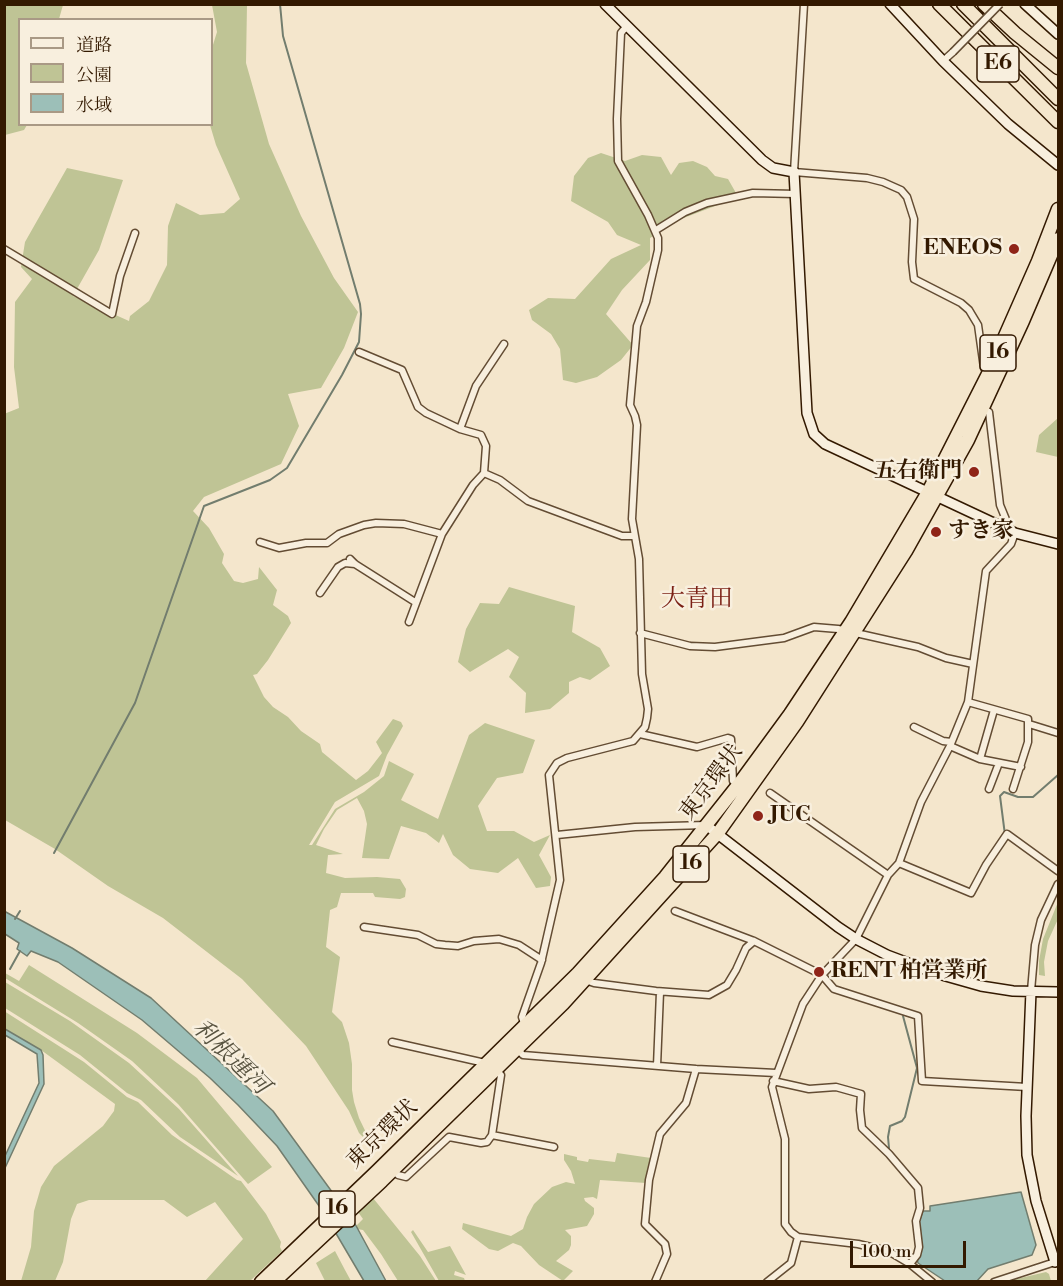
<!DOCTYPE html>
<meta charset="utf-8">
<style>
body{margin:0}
#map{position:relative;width:1063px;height:1286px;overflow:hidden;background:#f4e6cc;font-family:"Libre Bodoni","Noto Serif JP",serif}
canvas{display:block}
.frame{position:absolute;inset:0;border:6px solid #331900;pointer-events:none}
.legend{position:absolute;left:18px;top:18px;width:195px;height:108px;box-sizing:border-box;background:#f8efde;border:2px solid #a99985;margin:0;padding:8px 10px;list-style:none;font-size:18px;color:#331900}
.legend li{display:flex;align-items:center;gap:12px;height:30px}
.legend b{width:30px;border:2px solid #a99985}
.scale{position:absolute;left:850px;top:1241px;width:116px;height:27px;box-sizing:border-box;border:3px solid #331900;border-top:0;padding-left:8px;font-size:18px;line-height:21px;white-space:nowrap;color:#331900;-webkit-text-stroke:4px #f8efde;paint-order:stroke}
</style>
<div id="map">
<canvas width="1063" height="1286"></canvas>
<div class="frame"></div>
<ul class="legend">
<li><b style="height:8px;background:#f8efde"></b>道路</li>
<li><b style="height:16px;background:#bfc495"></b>公園</li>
<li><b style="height:16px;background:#9cbfb8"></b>水域</li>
</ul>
<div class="scale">100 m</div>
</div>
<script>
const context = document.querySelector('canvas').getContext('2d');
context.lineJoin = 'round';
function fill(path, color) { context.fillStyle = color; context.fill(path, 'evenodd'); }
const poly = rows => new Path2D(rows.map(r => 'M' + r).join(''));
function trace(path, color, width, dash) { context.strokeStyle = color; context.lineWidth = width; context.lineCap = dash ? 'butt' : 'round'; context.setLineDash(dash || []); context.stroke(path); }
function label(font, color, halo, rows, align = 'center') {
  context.font = font + ' "Libre Bodoni","Noto Serif JP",serif'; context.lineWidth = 5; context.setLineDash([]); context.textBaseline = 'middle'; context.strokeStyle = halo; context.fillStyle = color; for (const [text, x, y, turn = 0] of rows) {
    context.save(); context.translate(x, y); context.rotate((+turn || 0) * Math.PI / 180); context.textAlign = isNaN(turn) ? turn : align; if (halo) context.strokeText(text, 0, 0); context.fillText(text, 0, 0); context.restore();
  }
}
fill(poly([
 [4,5,63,5,59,19,20,20,20,124,27,125,24,130,5,135],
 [212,5,247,5,246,63,269,144,301,216,334,278,358,312,344,348,321,388,288,394,299,426,281,464,204,497,193,511,209,528,224,554,222,563,234,581,243,583,258,579,259,567,277,590,273,605,288,616,291,623,268,660,257,674,253,675,264,697,273,707,288,717,301,731,320,744,322,752,356,780,368,771,382,753,376,742,393,719,401,722,403,726,387,755,379,776,335,802,309,845,312,845,335,809,364,792,384,776,389,761,414,774,401,800,438,819,469,735,485,723,535,740,523,773,497,778,478,806,487,831,514,831,534,842,550,835,539,855,551,877,550,886,536,888,518,858,498,873,470,869,453,855,443,834,439,843,426,833,401,826,389,859,362,858,367,824,364,811,357,798,337,810,324,829,316,845,343,854,328,855,326,873,345,878,377,877,400,879,406,889,405,897,400,899,375,897,373,893,341,893,337,907,330,910,326,947,340,957,332,1012,342,1022,349,1043,352,1064,352,1090,354,1102,359,1118,373,1147,359,1133,349,1111,306,1046,242,979,163,918,108,886,55,849,5,820,4,414,19,408,14,367,15,302,32,279,21,267,25,242,67,168,123,180,99,250,73,296,129,321,130,316,149,301,167,265,168,226,176,203,200,215,224,213,240,199,216,145,210,125,212,48,217,32],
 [601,153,625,161,642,155,661,157,671,175,679,163,693,161,707,167,715,176,728,179,740,200,723,203,681,219,650,238,650,260,622,290,606,314,633,345,621,360,597,377,576,383,563,380,560,349,551,334,532,320,529,310,548,298,575,299,611,259,641,245,617,235,608,222,571,201,574,176,588,158],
 [1058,418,1058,457,1036,452,1039,435],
 [509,587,575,606,572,632,600,648,610,666,590,680,580,677,569,682,569,693,550,709,525,713,526,693,509,677,519,657,508,649,470,672,458,662,466,629,480,603,499,604],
 [1058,902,1058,919,1048,941,1044,962,1045,976,1039,975,1039,961,1043,939],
 [29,965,137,1033,197,1078,272,1167,248,1184,178,1104,132,1061,78,1023,5,978,5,973,19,981],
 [5,982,70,1021,129,1063,179,1109,238,1176,180,1137,141,1100,127,1093,80,1055,5,1008],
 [4,1011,84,1062,127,1097,138,1102,172,1135,237,1180,241,1181,266,1214,281,1242,280,1247,282,1251,250,1281,205,1281,243,1239,215,1202,187,1217,164,1200,89,1200,77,1204,71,1219,63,1262,55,1281,21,1281,31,1247,34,1211,41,1187,54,1166,103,1126,114,1111,115,1104,41,1050,5,1029],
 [617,1153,651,1158,646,1183,600,1180,597,1199,593,1197,584,1198,585,1201,594,1208,594,1214,587,1226,565,1230,571,1236,571,1245,569,1250,556,1261,573,1271,563,1281,539,1265,521,1246,513,1243,498,1251,489,1249,462,1229,463,1223,511,1236,523,1229,527,1217,534,1204,552,1187,566,1182,575,1184,571,1171,564,1160,564,1154,577,1157,577,1160,588,1162,589,1159,615,1162],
 [373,1198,420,1256,436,1281,398,1281,381,1254,363,1230,357,1229,356,1226,363,1219,358,1212],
 [413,1230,428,1252,450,1246,466,1275,455,1271,454,1275,464,1278,465,1281,439,1281,411,1232],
 [335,1251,345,1270,351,1281,325,1281,316,1263],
 [1046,1272,1049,1274,1051,1281,1008,1281]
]), '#bfc495');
const water = poly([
 [4,911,72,948,151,998,273,1111,354,1222,386,1281,364,1281,324,1213,277,1146,238,1105,210,1078,142,1020,58,962,31,951,27,956,17,949,19,943,5,934,4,911],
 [5,1029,41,1050,43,1055,44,1084,5,1168,5,1156,39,1083,37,1054,5,1035,5,1029],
 [1021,1192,1036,1245,1032,1255,988,1269,976,1282,945,1281,918,1263,917,1259,922,1247,919,1222,923,1211,930,1211,930,1206,1021,1192]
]);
fill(water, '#9cbfb8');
trace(water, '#727d6e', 1.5);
trace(poly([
 [1005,835,1000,796,1004,792,1018,797,1033,797,1058,775],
 [54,853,135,703,204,506,270,480,287,468,342,375,359,342,361,314,360,304,283,36,280,4],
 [15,919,20,911],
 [10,969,20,951],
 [889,1148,888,1137,890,1126,902,1121,905,1117,917,1068,903,1016]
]), '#727d6e', 2);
const street = poly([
 [804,4,794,172,867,178,883,182,901,190,907,197,914,219,912,262,914,279,961,303,969,310,978,325,984,368,990,370],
 [943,61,953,52],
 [656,230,685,212,707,203,753,193,796,194],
 [4,249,112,314,120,276,135,233],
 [359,352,402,370,418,407,426,413,460,429,481,435,486,446,484,473,473,485,442,534,409,622],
 [983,409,989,412,1000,505,1007,522,1005,528],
 [460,429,476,386,504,344],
 [484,473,500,480,528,501,622,536,634,536],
 [260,542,279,548,306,543,327,543,339,534,364,525,376,523,404,524,442,534],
 [350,559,355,564,415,602],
 [320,593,338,567,345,563,355,564],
 [640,633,690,646,715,647,784,638,814,627,838,629,918,647,946,658,973,664],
 [968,702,1028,719,1028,742,1013,789],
 [1029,724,1058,733],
 [914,727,943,741,951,742],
 [640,734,697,747,728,738,731,739,733,781,738,785],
 [950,746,980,759,1021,767],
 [980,759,994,710],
 [989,789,999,763],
 [770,793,888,875],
 [557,835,635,827,706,825],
 [899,863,971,893,986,865,1007,834,1058,871],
 [675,911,754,941,822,975,834,989,918,1016,922,1081,1027,1087],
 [364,927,418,935,436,944,445,945,458,946,474,941,499,939,519,945,542,960],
 [585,980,594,983,656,991,709,995,727,985,736,970,746,948,754,941],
 [1031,991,1035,945,1041,920,1058,884],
 [525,1026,522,1017,541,963,560,880,549,775,557,763,567,758,633,741,645,727,647,718,648,709,642,674,639,559,632,519,637,425,635,416,630,405,637,326,646,302,658,250,658,238,648,215,618,161,617,119,621,33,626,27],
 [392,1042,485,1063],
 [516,1048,523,1055,696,1069,776,1073],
 [657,1066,660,992],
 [773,1081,809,1089,836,1087,861,1094,860,1110,862,1128,889,1154,918,1188,920,1208,916,1221,919,1247,917,1255,910,1264],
 [492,1135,554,1147],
 [398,1175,406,1177,449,1137,481,1143,487,1142,492,1135,501,1075,494,1068],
 [655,1282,667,1254,665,1244,645,1224,649,1180,660,1134,686,1103,696,1069],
 [767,1282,791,1263,798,1237],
 [932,1282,910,1264,888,1251,858,1244,798,1237,791,1232,785,1224,785,1139,772,1087,803,1004,822,975,856,939,888,875,899,863,921,802,950,746,968,702,986,571,1011,544,1015,533],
 [994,1282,1058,1261]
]);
const secondary = poly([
 [605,4,762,160,773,168,794,172,807,413,814,434,825,444,1015,533,1058,544],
 [890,4,943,61,1008,124,1058,165],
 [1025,4,1058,34],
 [706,825,838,927,856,939,887,955,935,973,981,986,1013,991,1058,992],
 [1031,991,1026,1116,1027,1155,1036,1201,1055,1262]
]);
const highway = poly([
 [939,4,1058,122],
 [963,4,1058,99],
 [984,4,1015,33,1058,68],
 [261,1282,377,1171,578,973,665,877,738,785,790,714,851,622,928,492,990,370,1038,261,1058,209],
 [274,1282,382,1181,563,1004,718,833,797,722,906,551,968,440,1023,321,1058,239]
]);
trace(street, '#634c33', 9);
trace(secondary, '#331900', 12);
trace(highway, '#331900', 15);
trace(street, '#f8efde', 6);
trace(secondary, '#f8efde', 9);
trace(highway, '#f4e6cc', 12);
const streetBridge = poly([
 [953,52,1000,4]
]);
trace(streetBridge, '#634c33', 9, []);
trace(streetBridge, '#f8efde', 6);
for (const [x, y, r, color] of [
 [1014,249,6,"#8f2418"],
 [974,472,6,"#8f2418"],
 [936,532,6,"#8f2418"],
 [758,816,6,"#8f2418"],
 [819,972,6,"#8f2418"]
]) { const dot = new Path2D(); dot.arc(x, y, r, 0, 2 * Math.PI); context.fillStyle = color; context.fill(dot); trace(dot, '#f8efde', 2); }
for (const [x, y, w] of [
 [998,64,42],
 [998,353,36],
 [691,864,36],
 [337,1209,36]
]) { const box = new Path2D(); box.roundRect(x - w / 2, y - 18, w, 36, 4.5); context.fillStyle = '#f8efde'; context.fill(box); trace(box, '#331900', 1.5); }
label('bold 21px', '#331900', null, [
 ["E6",998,64],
 ["16",998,353],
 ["16",691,864],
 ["16",337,1209]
]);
label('bold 22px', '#331900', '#f8efde', [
 ["ENEOS",1002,249,"right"],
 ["五右衛門",962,472,"right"],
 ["すき家",948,532],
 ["JUC",770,816],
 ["RENT 柏営業所",831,972]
], 'left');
label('22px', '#331900', '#f8efde', [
 ["東京環状",712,783,-53],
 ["東京環状",383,1135,-44]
]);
label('24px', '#7a1f14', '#f8efde', [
 ["大青田",697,600]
]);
label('italic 24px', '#585340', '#f8efde', [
 ["利根運河",230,1058,44]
]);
</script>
